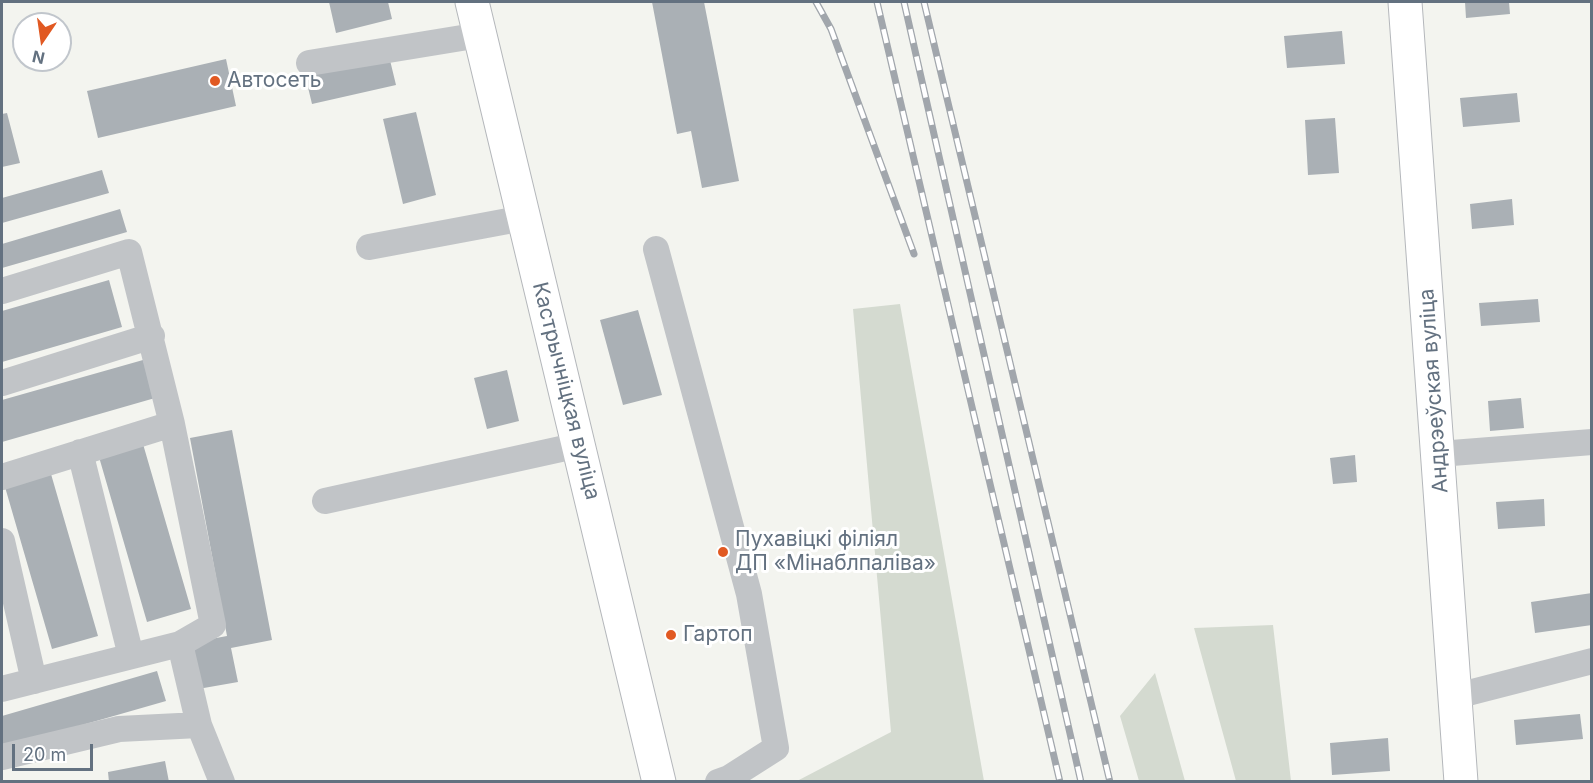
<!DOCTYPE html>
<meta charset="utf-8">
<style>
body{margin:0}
#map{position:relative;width:1593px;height:783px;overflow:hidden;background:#f3f4ef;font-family:Inter,sans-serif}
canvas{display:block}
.frame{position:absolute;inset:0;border:3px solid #637180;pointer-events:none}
.north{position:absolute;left:12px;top:12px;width:60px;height:60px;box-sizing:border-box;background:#fff;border:2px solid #c1c6cc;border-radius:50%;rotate:193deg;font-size:16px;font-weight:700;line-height:24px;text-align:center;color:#637180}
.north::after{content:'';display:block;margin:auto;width:21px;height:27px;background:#e15922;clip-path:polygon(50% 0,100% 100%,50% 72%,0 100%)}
.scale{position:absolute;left:12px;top:744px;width:81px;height:27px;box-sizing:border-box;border:3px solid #637180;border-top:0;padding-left:8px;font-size:18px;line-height:21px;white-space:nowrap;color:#637180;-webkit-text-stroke:4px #fff;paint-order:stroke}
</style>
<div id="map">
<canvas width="1593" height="783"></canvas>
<div class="frame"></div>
<div class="north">N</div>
<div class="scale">20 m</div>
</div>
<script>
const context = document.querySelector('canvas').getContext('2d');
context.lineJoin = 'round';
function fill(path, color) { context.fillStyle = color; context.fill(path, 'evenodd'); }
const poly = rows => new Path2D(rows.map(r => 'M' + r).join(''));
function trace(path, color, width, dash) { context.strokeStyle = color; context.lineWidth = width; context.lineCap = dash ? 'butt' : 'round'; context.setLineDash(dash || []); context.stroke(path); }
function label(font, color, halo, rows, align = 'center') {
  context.font = font + ' Inter,sans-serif'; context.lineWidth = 6; context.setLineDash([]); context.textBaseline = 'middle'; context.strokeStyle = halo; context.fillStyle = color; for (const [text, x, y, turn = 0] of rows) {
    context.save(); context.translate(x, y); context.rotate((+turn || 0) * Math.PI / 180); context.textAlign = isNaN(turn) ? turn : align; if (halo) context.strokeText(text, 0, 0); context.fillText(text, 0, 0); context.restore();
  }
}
fill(poly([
 [900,304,984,781,797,781,891,732,853,309],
 [1273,625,1291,781,1236,781,1194,628],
 [1155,673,1185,781,1139,781,1120,716]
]), '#d4dad0');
fill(poly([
 [329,2,388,2,392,19,336,33],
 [652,2,704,2,739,181,702,188,691,131,677,134],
 [1465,2,1509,2,1510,14,1466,18],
 [1342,31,1345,64,1287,68,1284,36],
 [389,56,396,85,312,104,305,75],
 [226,59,236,106,98,138,87,91],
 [1517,93,1520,122,1463,127,1460,98],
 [416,112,436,195,403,204,383,119],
 [7,113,20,163,2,167,2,114],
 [1335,118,1339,173,1308,175,1305,120],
 [102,170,109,193,2,223,2,198],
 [1512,199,1514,225,1472,229,1470,204],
 [120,209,127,232,2,268,2,244],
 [109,280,122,327,2,362,2,311],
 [1538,299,1540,322,1481,326,1479,303],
 [638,310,662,395,623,405,600,320],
 [143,360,155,398,2,442,2,400],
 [507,370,519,421,487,429,474,378],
 [1521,398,1524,428,1490,431,1488,401],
 [232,430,272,640,231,648,238,682,198,689,189,643,227,636,190,438],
 [143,444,191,609,147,622,99,457],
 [1355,455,1357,482,1333,484,1330,458],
 [51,474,98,636,52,649,5,487],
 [1544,499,1545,526,1498,529,1496,502],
 [1592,593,1592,625,1535,633,1531,602],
 [157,671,166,701,2,748,2,716],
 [1580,714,1583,739,1516,745,1514,720],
 [1388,738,1390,771,1332,775,1330,743],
 [165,761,169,782,109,782,108,772]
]), '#aab0b5');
const major = poly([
 [472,2,659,782],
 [1405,2,1461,782]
]);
trace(major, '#b4b7bb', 35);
trace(poly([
 [309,63,480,35],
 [369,247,524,218],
 [656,249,749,594,776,748,729,778,718,782],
 [2,291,129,252,172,424],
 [2,383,152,336],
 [80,452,131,656],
 [1439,454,1592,442],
 [2,477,172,424,213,625,180,644,2,689],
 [325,501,579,445],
 [2,541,34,681],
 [180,644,199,725],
 [1455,694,1472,692,1592,661],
 [2,757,119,729,199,725,222,782]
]), '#c1c4c7', 26);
trace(major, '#fff', 33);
const rail = poly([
 [816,2,831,29,914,254],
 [877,2,1060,782],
 [904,2,1081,782],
 [924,2,1110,782]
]);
trace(rail, '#a1a6ac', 7);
trace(rail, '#fff', 4.5, [14]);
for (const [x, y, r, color] of [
 [215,81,6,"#e15922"],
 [723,552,6,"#e15922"],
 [671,635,6,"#e15922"]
]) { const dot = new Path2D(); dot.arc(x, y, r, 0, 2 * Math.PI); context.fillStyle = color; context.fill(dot); trace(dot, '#fff', 2); }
label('21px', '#637180', '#fff', [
 ["Автосеть",227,81],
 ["Пухавіцкі філіял",735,540],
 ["ДП «Мінаблпаліва»",735,564],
 ["Гартоп",683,635]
], 'left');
label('21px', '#637180', '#fff', [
 ["Кастрычніцкая вуліца",566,391,76],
 ["Андрэеўская вуліца",1434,391,-94]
]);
</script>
